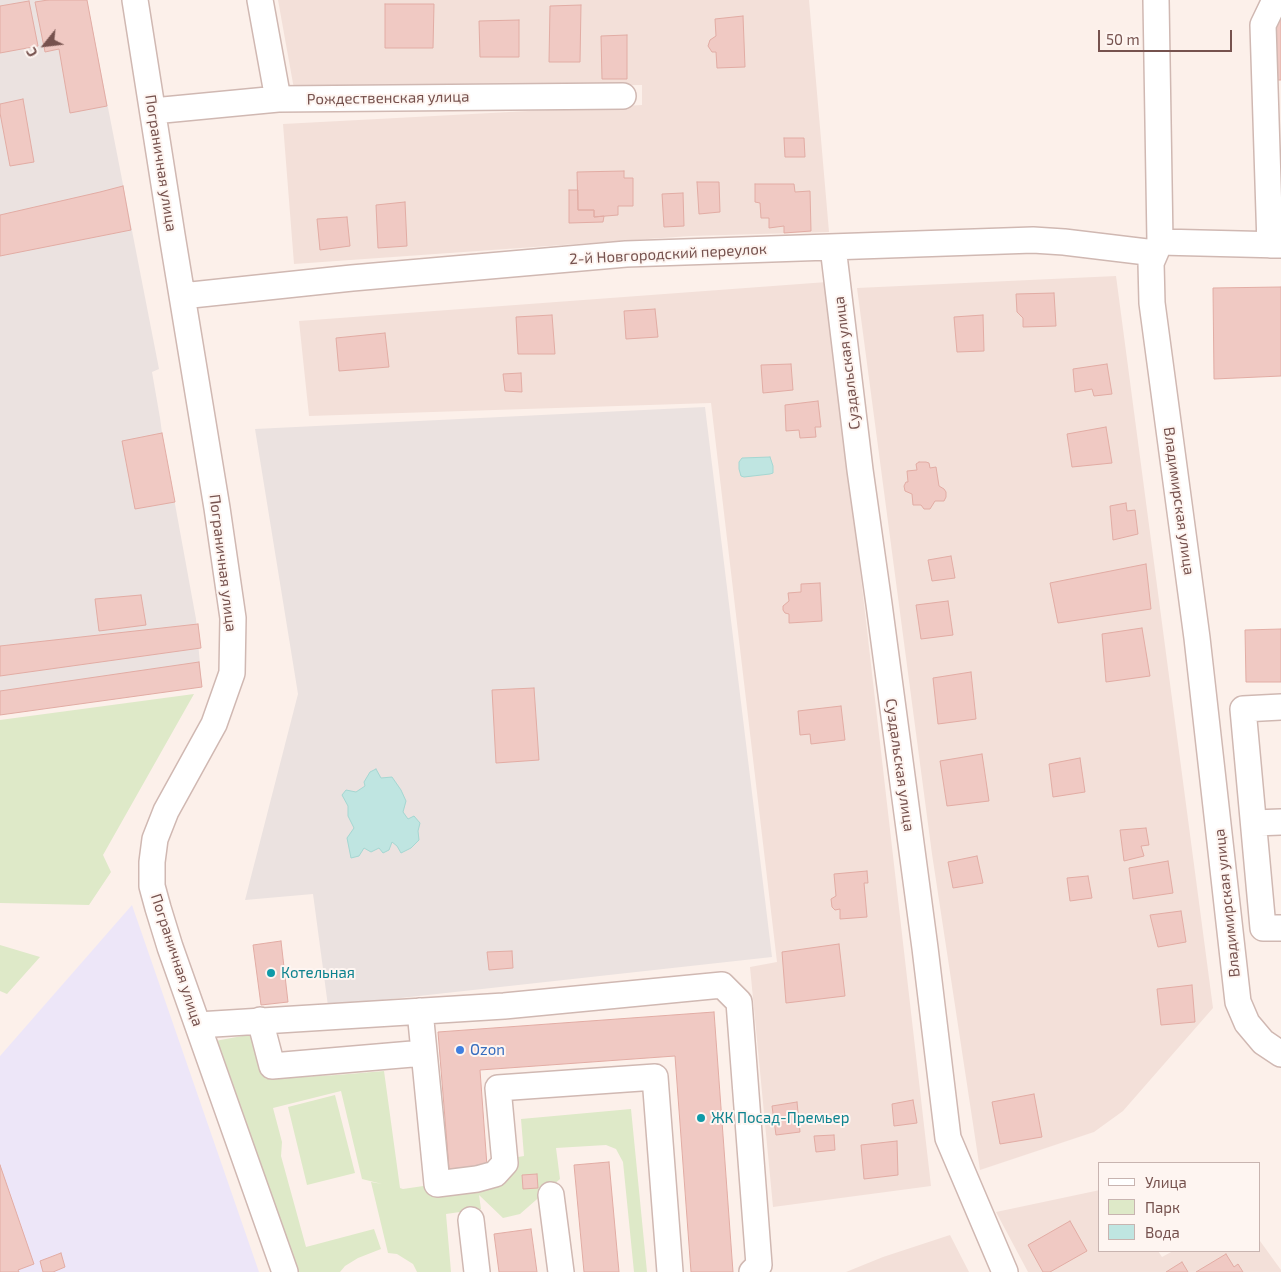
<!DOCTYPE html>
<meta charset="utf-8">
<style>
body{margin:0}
#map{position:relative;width:1281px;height:1272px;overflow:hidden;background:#fcf0ea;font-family:"Exo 2",sans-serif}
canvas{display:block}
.legend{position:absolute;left:1098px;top:1162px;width:162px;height:90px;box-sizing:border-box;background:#fef5f1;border:1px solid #c8b4b0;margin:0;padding:6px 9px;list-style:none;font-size:15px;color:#76524e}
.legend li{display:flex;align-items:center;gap:10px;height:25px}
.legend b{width:25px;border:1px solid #c8b4b0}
.north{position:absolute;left:20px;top:20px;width:50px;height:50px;-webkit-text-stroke:4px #fef5f1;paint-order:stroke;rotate:241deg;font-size:14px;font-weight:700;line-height:20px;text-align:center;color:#76524e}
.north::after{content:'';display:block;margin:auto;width:18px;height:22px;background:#76524e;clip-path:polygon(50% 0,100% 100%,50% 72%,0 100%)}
.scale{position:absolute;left:1098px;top:30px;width:134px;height:22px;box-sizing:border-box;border:2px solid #76524e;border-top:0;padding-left:6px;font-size:15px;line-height:18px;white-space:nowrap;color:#76524e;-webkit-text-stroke:4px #fef5f1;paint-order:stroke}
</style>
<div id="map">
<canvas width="1281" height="1272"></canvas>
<ul class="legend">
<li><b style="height:6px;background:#fff"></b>Улица</li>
<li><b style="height:14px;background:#dee9c8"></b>Парк</li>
<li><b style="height:14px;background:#bfe5e1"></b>Вода</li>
</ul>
<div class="north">С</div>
<div class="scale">50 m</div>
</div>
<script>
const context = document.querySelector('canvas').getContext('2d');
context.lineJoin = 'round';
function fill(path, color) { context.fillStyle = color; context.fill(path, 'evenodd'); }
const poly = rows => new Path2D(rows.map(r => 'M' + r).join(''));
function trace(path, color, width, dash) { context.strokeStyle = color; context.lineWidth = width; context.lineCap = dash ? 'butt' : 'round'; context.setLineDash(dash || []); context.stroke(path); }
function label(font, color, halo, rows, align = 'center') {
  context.font = font + ' "Exo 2",sans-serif'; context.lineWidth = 4; context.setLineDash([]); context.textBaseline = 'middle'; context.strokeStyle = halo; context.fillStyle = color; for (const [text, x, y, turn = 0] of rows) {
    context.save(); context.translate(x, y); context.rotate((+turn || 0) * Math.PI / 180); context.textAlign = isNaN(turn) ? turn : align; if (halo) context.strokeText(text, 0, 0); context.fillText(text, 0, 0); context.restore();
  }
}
fill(poly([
 [278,0,809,0,829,232,690,236,294,264,283,124,642,105,642,85,294,89],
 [1116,276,1213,1008,1123,1111,1094,1132,980,1170,932,854,857,288],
 [827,282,931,1186,773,1207,750,967,777,962,711,403,309,416,299,321],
 [1100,1190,1100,1251,1158,1251,1162,1257,1173,1251,1260,1251,1260,1241,1281,1270,1281,1272,1028,1272,996,1212],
 [950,1235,969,1272,846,1272,883,1257]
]), '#f3e0d9');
fill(poly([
 [0,0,87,0,159,369,152,372,160,418,162,433,196,619,202,687,0,715],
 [705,407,772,957,328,1006,313,894,245,900,298,694,255,429]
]), '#ebe2e0');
fill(poly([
 [132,905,259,1272,0,1272,0,1056]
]), '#ede6f8');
fill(poly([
 [194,694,103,855,111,872,89,905,0,903,0,720],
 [0,945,40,957,7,994,0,991],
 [253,1034,266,1079,337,1075,384,1071,400,1188,403,1189,437,1184,512,1158,524,1156,521,1119,631,1109,647,1272,634,1272,623,1162,616,1149,606,1145,556,1148,560,1179,520,1214,503,1218,479,1195,481,1209,446,1214,451,1272,417,1272,413,1264,397,1254,388,1253,371,1182,382,1184,362,1179,341,1091,273,1108,282,1142,281,1156,306,1247,374,1229,381,1249,358,1258,345,1266,340,1272,296,1272,215,1041],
 [335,1095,355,1173,307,1185,288,1107]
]), '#dee9c8');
const water = poly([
 [770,457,773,466,773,473,770,474,744,477,741,476,739,469,739,462,742,458,770,457],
 [376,769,381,778,392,777,401,790,406,801,403,812,408,819,414,816,420,823,418,831,419,840,411,848,401,853,397,846,392,842,389,850,383,853,379,848,371,852,364,848,359,856,351,858,347,838,354,828,348,816,348,806,342,795,346,790,356,792,365,786,364,782,370,772,376,769]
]);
fill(water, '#bfe5e1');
trace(water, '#a5d7d2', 1);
const building = poly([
 [48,0,87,0,107,106,70,113,59,49,45,52,35,2,48,0],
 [29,1,38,46,0,53,0,6,29,1],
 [385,4,434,4,433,48,385,48,385,4],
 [581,5,580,62,549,62,550,6,581,5],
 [1274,9,1281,9,1281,80,1277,80,1274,9],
 [743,16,745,67,717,68,716,52,712,52,708,46,710,40,716,36,715,19,743,16],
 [519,20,519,57,480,57,479,21,519,20],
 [627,35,627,79,602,79,601,36,627,35],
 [23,99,34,162,10,166,0,113,0,104,23,99],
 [784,138,804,138,805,157,785,157,784,138],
 [624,171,624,178,633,178,633,206,618,206,618,215,594,217,594,210,578,210,577,172,624,171],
 [697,182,719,182,720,212,699,214,697,182],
 [755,184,794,184,795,192,810,191,811,231,784,233,784,226,769,228,769,218,761,218,760,203,755,202,755,184],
 [123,186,131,230,0,256,0,215,100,192,123,186],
 [569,190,578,190,578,210,594,210,594,217,604,216,603,222,569,223,569,190],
 [683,193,684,226,664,227,662,194,683,193],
 [405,202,407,246,378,248,376,205,405,202],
 [347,217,350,246,320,250,317,219,347,217],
 [1281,287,1281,376,1214,379,1213,288,1281,287],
 [1054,293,1056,326,1023,327,1023,318,1017,312,1016,294,1054,293],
 [655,309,658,337,626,339,624,311,655,309],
 [552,315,555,354,518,354,516,317,552,315],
 [983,315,984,351,957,352,954,317,983,315],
 [385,333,389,367,339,371,336,338,385,333],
 [791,364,793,390,763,393,761,365,791,364],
 [1107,364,1112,394,1094,396,1092,389,1075,392,1073,369,1107,364],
 [521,373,522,392,505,391,503,374,521,373],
 [818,401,821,427,815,427,816,437,800,438,799,430,786,431,785,405,818,401],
 [1106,427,1112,463,1072,467,1067,434,1106,427],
 [162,433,175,502,135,509,122,441,162,433],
 [919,462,926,462,929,463,930,468,936,467,939,486,944,489,946,492,946,497,944,501,935,501,930,509,924,509,921,505,913,505,912,494,905,491,904,486,906,482,908,482,907,471,917,470,916,464,919,462],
 [1126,503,1127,511,1135,510,1138,534,1113,540,1110,506,1126,503],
 [951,556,955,578,932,581,928,560,951,556],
 [1146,564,1151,609,1058,623,1050,583,1146,564],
 [820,583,822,621,789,623,789,614,785,613,783,610,783,606,789,601,788,593,801,592,801,584,820,583],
 [141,595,146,625,99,631,95,599,141,595],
 [948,601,953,635,921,639,916,605,948,601],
 [198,624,201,648,0,676,0,646,198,624],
 [1142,628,1150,676,1106,682,1102,634,1142,628],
 [1281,629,1281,682,1246,682,1245,630,1281,629],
 [199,662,202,687,0,715,0,691,199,662],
 [971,672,976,719,938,724,933,678,971,672],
 [534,688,539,760,496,763,492,690,534,688],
 [841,706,845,740,811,744,810,734,800,735,798,711,841,706],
 [982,754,989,801,947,806,940,761,982,754],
 [1080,758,1085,792,1053,797,1049,764,1080,758],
 [1146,828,1149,845,1141,846,1144,856,1124,861,1120,830,1146,828],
 [977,856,983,883,953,888,948,862,977,856],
 [1168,861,1173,893,1133,899,1129,868,1168,861],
 [867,871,868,883,864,883,867,917,840,919,840,909,835,910,832,907,831,899,836,896,834,874,867,871],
 [1088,876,1092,898,1070,901,1067,878,1088,876],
 [1181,911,1186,942,1158,947,1150,915,1181,911],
 [281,941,288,1002,261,1005,253,945,281,941],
 [839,944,845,996,786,1003,782,952,839,944],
 [512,951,513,968,489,970,487,952,512,951],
 [1192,985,1195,1022,1161,1025,1157,989,1192,985],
 [714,1012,733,1272,691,1272,675,1056,480,1070,487,1166,449,1169,438,1032,714,1012],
 [1034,1094,1042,1137,1000,1144,992,1102,1034,1094],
 [913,1100,917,1123,894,1126,892,1104,913,1100],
 [797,1102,800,1132,776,1135,772,1106,797,1102],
 [834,1135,835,1150,816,1152,814,1136,834,1135],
 [897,1141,898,1175,864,1179,861,1145,897,1141],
 [609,1162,619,1272,584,1272,574,1165,609,1162],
 [0,1165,34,1264,18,1270,19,1272,0,1272,0,1165],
 [537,1174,538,1188,523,1189,522,1175,537,1174],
 [1070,1221,1087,1251,1050,1272,1043,1272,1028,1245,1070,1221],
 [531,1229,537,1272,499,1272,494,1234,531,1229],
 [61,1253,65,1267,53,1272,43,1272,40,1261,61,1253],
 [1226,1254,1234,1267,1238,1264,1243,1272,1196,1272,1226,1254],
 [1182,1262,1188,1272,1166,1272,1182,1262]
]);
fill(building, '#f0c9c3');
trace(building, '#e2aca4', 1);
const minor = poly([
 [135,0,172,235,217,508,233,618,232,673,214,724,166,811,155,839,152,862,152,886,158,908,170,947,285,1272],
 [260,0,278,99],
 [1156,0,1160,242,1151,263,1152,303,1197,638,1238,1002,1247,1023,1263,1042,1281,1054],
 [153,111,278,99,623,96],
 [1160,242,1281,245],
 [1270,245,1263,25,1275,0],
 [833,247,860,470,879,604,925,948,948,1138,1005,1272],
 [182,296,352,278,626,254,1033,240,1064,242,1155,253],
 [1281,707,1243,709,1263,928,1281,928],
 [1254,823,1281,822],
 [420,1011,437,1184,477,1179,495,1174,505,1163,498,1088,655,1077,670,1272],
 [260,1020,272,1066,424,1053],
 [198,1025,504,1006,722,985,739,1002,759,1265,752,1272],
 [551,1195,561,1272],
 [471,1220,477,1272]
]);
trace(minor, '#d0b8b2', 28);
trace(minor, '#fff', 25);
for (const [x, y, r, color] of [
 [271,973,5,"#0f9aa8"],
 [460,1050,5,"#3f7fe0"],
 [701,1118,5,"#0f9aa8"]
]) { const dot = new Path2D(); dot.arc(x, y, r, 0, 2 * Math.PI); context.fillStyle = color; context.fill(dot); trace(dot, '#fef5f1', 2); }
label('15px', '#76524e', '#fef5f1', [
 ["Рождественская улица",388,98,-1],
 ["Пограничная улица",161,163,81],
 ["2-й Новгородский переулок",668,254,-3],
 ["Суздальская улица",847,363,-97],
 ["Владимирская улица",1179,501,82],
 ["Пограничная улица",223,563,83],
 ["Суздальская улица",900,765,82],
 ["Владимирская улица",1227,903,-96],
 ["Пограничная улица",177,960,72]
]);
label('15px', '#0d838f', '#fef5f1', [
 ["Котельная",281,973],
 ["ЖК Посад-Премьер",711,1118]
], 'left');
label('15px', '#366cbe', '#fef5f1', [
 ["Ozon",470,1050]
], 'left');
</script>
